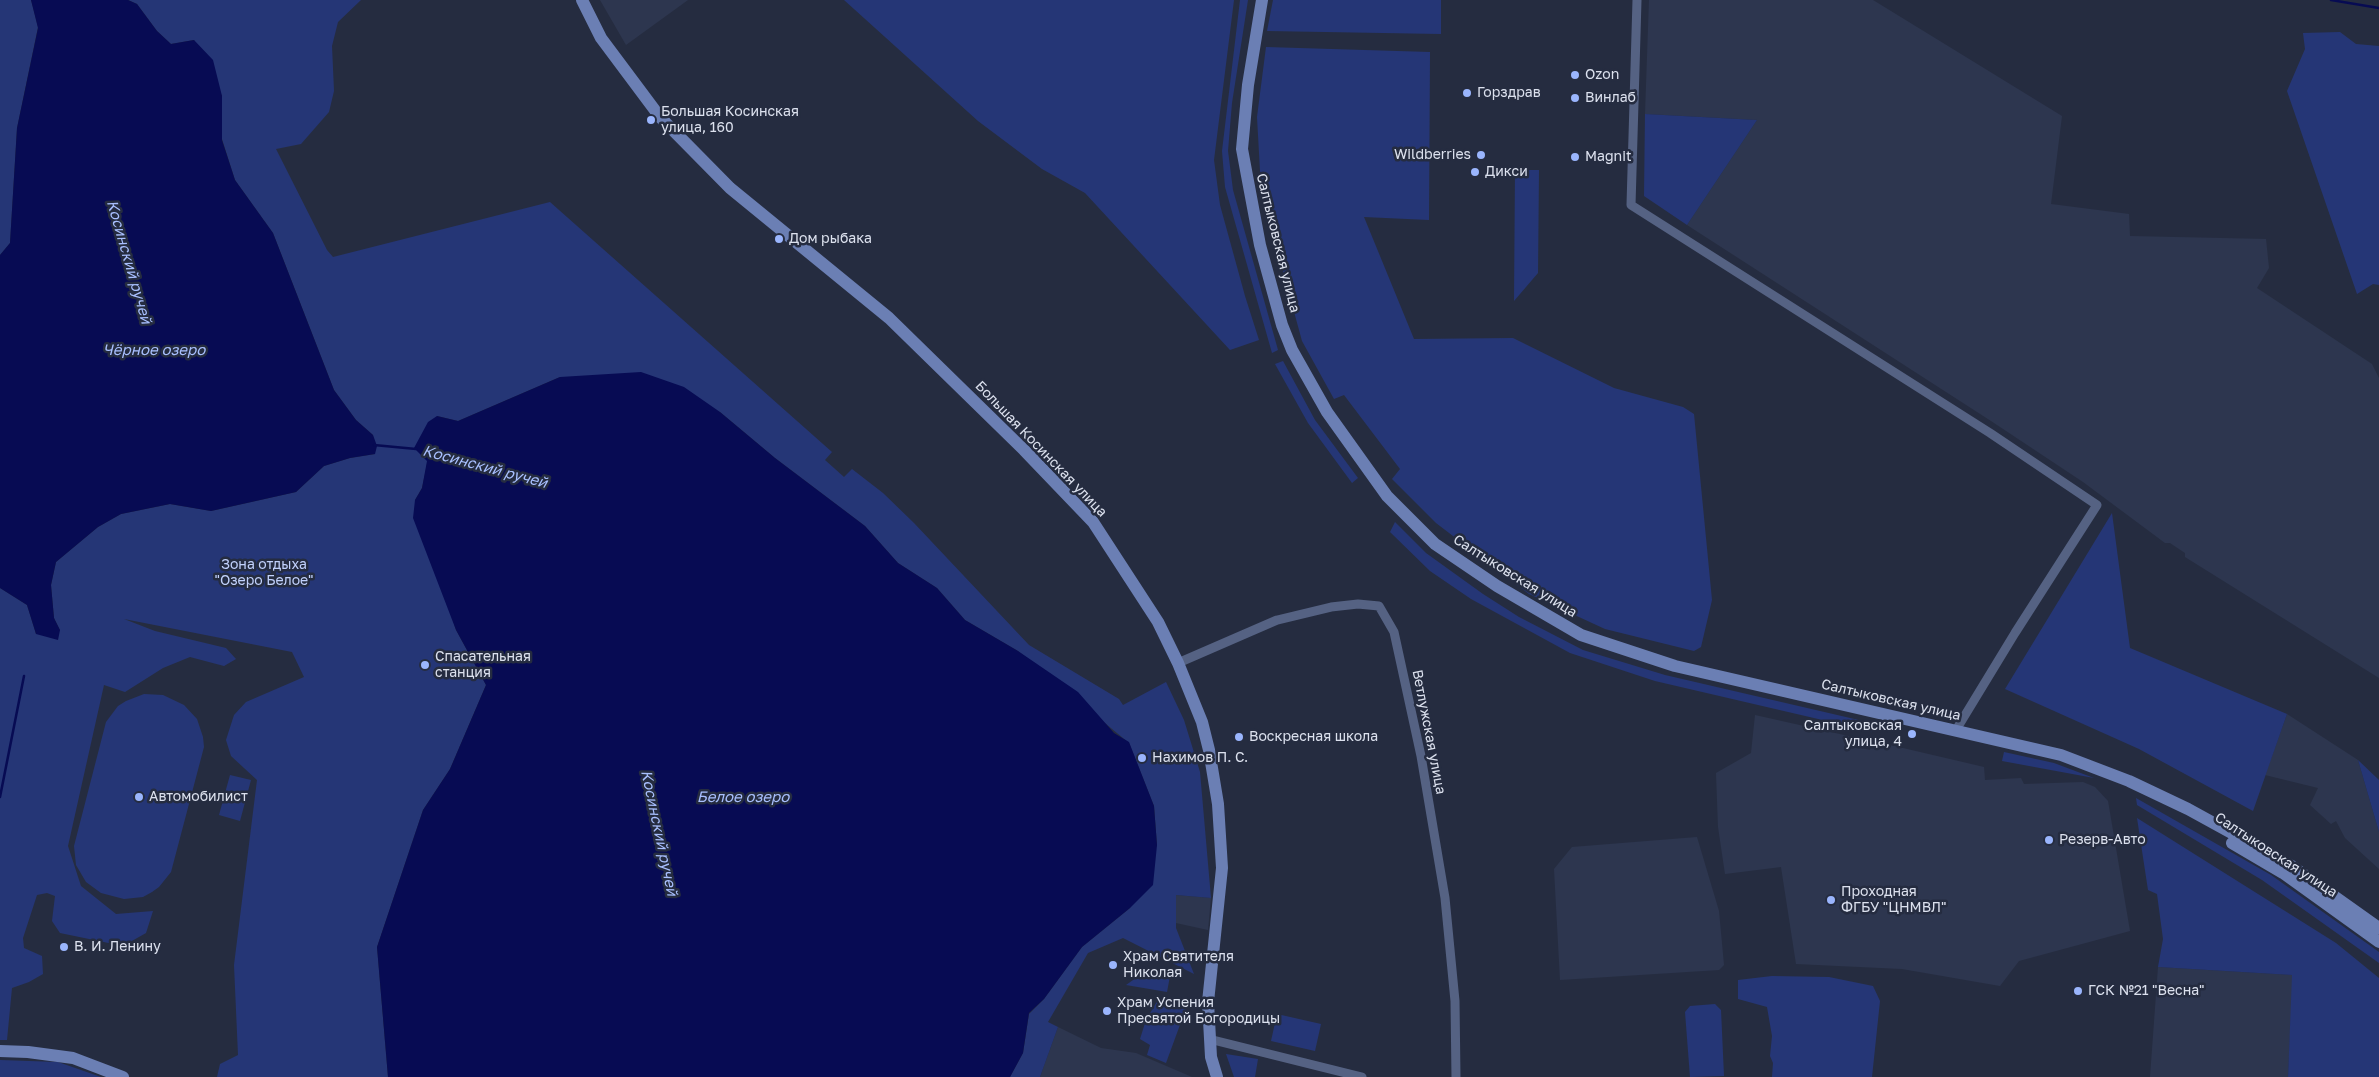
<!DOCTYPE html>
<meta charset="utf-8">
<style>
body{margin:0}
canvas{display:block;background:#252c40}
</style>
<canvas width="2379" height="1077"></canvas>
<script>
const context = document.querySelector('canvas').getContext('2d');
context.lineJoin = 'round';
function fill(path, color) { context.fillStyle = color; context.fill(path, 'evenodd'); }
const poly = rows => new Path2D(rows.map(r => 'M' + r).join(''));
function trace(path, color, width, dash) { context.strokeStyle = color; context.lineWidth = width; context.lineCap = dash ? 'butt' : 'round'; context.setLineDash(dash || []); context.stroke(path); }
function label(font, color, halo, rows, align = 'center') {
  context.font = font + ' "Golos Text",sans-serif'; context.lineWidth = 5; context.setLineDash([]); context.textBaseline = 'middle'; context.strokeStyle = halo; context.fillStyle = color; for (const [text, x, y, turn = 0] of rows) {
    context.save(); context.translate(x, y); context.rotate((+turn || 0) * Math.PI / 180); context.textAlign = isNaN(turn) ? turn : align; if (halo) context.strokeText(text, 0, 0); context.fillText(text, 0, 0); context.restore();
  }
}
fill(poly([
 [600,0,688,0,626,45],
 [1649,0,1873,0,2062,116,2051,204,2129,214,2130,236,2266,239,2269,268,2257,288,2372,364,2379,378,2379,678,2185,557,2185,553,2170,543,2165,543,2083,482,1991,421,1687,225,1757,120,1645,114],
 [2287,714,2358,760,2379,832,2379,869,2345,838,2336,821,2331,824,2310,805,2318,788,2265,775],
 [1755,715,1853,737,1851,746,1870,750,1873,741,1984,767,1985,780,2021,778,2024,784,2083,782,2095,787,2108,801,2130,931,2019,961,2000,986,1902,969,1796,964,1781,867,1725,874,1718,827,1716,773,1751,753],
 [1697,837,1719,911,1724,965,1719,970,1560,980,1554,869,1572,847],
 [1176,895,1211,898,1208,930,1176,923],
 [2158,967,2293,975,2288,1077,2150,1077],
 [1058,1027,1101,1048,1136,1053,1192,1077,1040,1077]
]), '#2d364f');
fill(poly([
 [0,0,31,0,38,27,17,128,10,243,0,255],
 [128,0,361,0,338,22,332,46,334,91,329,112,301,144,276,149,327,250,333,257,550,202,832,452,825,460,844,477,852,469,883,493,914,523,1029,645,1119,699,1123,705,1166,682,1184,720,1200,772,1211,898,1176,895,1176,928,1194,974,1123,938,1088,953,1048,1022,1058,1027,1040,1077,1010,1077,1023,1053,1029,1014,1044,999,1082,947,1130,908,1157,845,1154,806,1129,743,1018,651,965,620,937,588,898,563,865,526,775,458,720,412,560,377,458,421,437,416,422,488,415,500,456,630,486,685,450,769,423,810,377,947,388,1077,217,1077,220,1064,238,1055,234,965,257,780,231,756,226,740,234,715,246,702,304,677,292,652,124,619,155,631,226,648,236,659,224,666,190,657,163,668,125,692,104,685,68,846,81,886,116,914,153,911,146,933,123,946,60,933,52,921,55,896,47,893,37,895,23,938,24,948,42,956,43,974,29,982,12,988,7,1040,0,1040,0,588,27,605,36,634,60,630,54,618,51,585,56,562,98,527,121,514,170,504,211,511,296,492,324,466,350,458,375,454,373,435,356,420,334,390,273,233,235,180,222,139,222,96,194,40,171,44,157,31,137,4],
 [844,0,1234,0,1214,160,1220,205,1245,296,1259,340,1230,350,1085,193,1042,169,978,121],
 [1240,0,1248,0,1232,103,1228,151,1233,190,1278,350,1272,353,1225,187,1222,151],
 [1273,0,1441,0,1441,34,1267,31],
 [2340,32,2356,44,2379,46,2379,285,2373,284,2357,294,2287,91,2305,49,2303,33],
 [1266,47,1430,52,1429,220,1364,217,1414,339,1513,338,1614,388,1683,407,1694,414,1712,600,1701,647,1694,651,1605,629,1529,594,1436,523,1392,479,1400,469,1344,395,1334,399,1302,341,1271,227,1260,171,1257,117],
 [1645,114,1757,120,1687,225,1644,196],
 [1515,170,1539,170,1538,273,1514,301],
 [1283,361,1315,420,1358,478,1352,483,1308,423,1275,364],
 [2112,513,2130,648,2287,714,2253,811,2139,749,2005,689],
 [1395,522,1426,553,1483,594,1519,617,1583,650,1665,675,1876,724,1874,732,1655,681,1570,653,1471,599,1430,571,1390,532],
 [144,694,163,695,184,705,197,719,203,737,204,747,171,872,159,887,152,892,143,897,124,899,101,893,86,882,76,865,74,846,106,722,118,706,126,701],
 [2004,752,2054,763,2094,778,2002,761],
 [2358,760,2379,780,2379,832],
 [230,775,251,780,240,821,219,815],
 [2136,798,2271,875,2379,952,2379,963,2262,880,2137,805],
 [2137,818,2336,943,2379,978,2379,1077,2288,1077,2292,975,2158,967,2163,939,2157,894,2148,890],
 [1150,968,1170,976,1167,992,1126,985],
 [1772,976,1829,977,1873,986,1880,1001,1872,1077,1772,1077,1773,1063,1770,1056,1772,1036,1767,1007,1738,999,1738,980],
 [1159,998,1188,1003,1166,1063,1147,1055,1150,1045,1140,1039,1146,1020],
 [1715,1004,1721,1010,1724,1076,1690,1077,1685,1012,1690,1006],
 [1277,1014,1321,1024,1315,1051,1271,1041],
 [1226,1054,1258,1059,1255,1077,1234,1077],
 [0,1060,58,1062,101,1077,0,1077]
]), '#253676');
fill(poly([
 [31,0,128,0,137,4,157,31,171,44,194,40,213,60,222,96,222,140,235,180,273,233,334,390,356,420,373,435,377,446,375,454,350,458,324,466,296,492,211,511,170,504,121,514,98,527,56,562,51,585,54,618,60,630,58,640,36,634,27,605,0,588,0,255,10,243,17,128,38,28],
 [641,372,684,387,720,412,775,458,865,526,898,563,937,588,965,620,1018,651,1078,692,1114,733,1129,742,1154,806,1157,845,1153,885,1130,908,1082,947,1044,999,1029,1013,1023,1053,1010,1077,388,1077,377,947,423,810,450,769,486,685,456,630,413,518,415,500,422,488,427,461,414,448,428,422,437,416,458,421,560,377]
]), '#070b53');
trace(poly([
 [2331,0,2379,8],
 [374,445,416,449],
 [0,797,24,676]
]), '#070b53', 2.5);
trace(poly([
 [1637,0,1631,205,1990,433,2097,505,2015,633,1956,730],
 [1178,663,1277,620,1331,607,1358,604,1379,606,1394,632,1421,756,1445,898,1455,1001,1456,1077],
 [1209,1039,1362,1077]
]), '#556283', 9);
trace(poly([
 [582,0,601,38,660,117,730,188,889,318,1024,450,1093,522,1158,622,1178,663,1202,722,1209,750,1218,804,1222,868,1208,1002,1211,1057,1217,1077],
 [1262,0,1248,85,1242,149,1260,245,1282,325,1292,350,1327,412,1387,496,1435,544,1497,586,1581,635,1675,666,2061,755,2129,781,2188,809,2290,865,2379,928],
 [2232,843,2283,873,2379,942],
 [0,1051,28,1052,73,1058,123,1077]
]), '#6b7fb4', 12);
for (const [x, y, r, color] of [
 [1575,75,5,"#9ab5fd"],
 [1467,93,5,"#9ab5fd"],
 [1575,98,5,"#9ab5fd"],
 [651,120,5,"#9ab5fd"],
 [1481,155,5,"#9ab5fd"],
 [1575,157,5,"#9ab5fd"],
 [1475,172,5,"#9ab5fd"],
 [779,239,5,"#9ab5fd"],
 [425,665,5,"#9ab5fd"],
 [1912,734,5,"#9ab5fd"],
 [1239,737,5,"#9ab5fd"],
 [1142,758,5,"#9ab5fd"],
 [139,797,5,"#9ab5fd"],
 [2049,840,5,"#9ab5fd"],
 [1831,900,5,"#9ab5fd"],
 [64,947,5,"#9ab5fd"],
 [1113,965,5,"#9ab5fd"],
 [2078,991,5,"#9ab5fd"],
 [1107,1011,5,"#9ab5fd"]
]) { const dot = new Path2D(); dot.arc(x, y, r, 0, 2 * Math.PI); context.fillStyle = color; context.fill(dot); trace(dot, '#252c40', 2); }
label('14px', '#dce1ee', '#252c40', [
 ["Ozon",1585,75],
 ["Горздрав",1477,93],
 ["Винлаб",1585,98],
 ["Большая Косинская",661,112],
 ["улица, 160",661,128],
 ["Wildberries",1471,155,"right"],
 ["Magnit",1585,157],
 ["Дикси",1485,172],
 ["Дом рыбака",789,239],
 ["Спасательная",435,657],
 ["станция",435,673],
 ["Салтыковская",1902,726,"right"],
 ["улица, 4",1902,742,"right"],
 ["Воскресная школа",1249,737],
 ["Нахимов П. С.",1152,758],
 ["Автомобилист",149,797],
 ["Резерв-Авто",2059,840],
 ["Проходная",1841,892],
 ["ФГБУ \"ЦНМВЛ\"",1841,908],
 ["В. И. Ленину",74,947],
 ["Храм Святителя",1123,957],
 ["Николая",1123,973],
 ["ГСК №21 \"Весна\"",2088,991],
 ["Храм Успения",1117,1003],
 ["Пресвятой Богородицы",1117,1019]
], 'left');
label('14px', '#dce1ee', '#252c40', [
 ["Салтыковская улица",1278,243,76],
 ["Большая Косинская улица",1041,449,46],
 ["Салтыковская улица",1515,576,32],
 ["Салтыковская улица",1891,700,13],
 ["Ветлужская улица",1429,732,79],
 ["Салтыковская улица",2276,855,33]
]);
label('14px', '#c1d1fc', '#252c40', [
 ["Зона отдыха",264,565],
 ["\"Озеро Белое\"",264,581]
]);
label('italic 15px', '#a8bffe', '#252c40', [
 ["Косинский ручей",129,262,74],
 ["Чёрное озеро",154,350],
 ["Косинский ручей",485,467,15],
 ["Белое озеро",743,797],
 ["Косинский ручей",659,833,78]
]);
</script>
